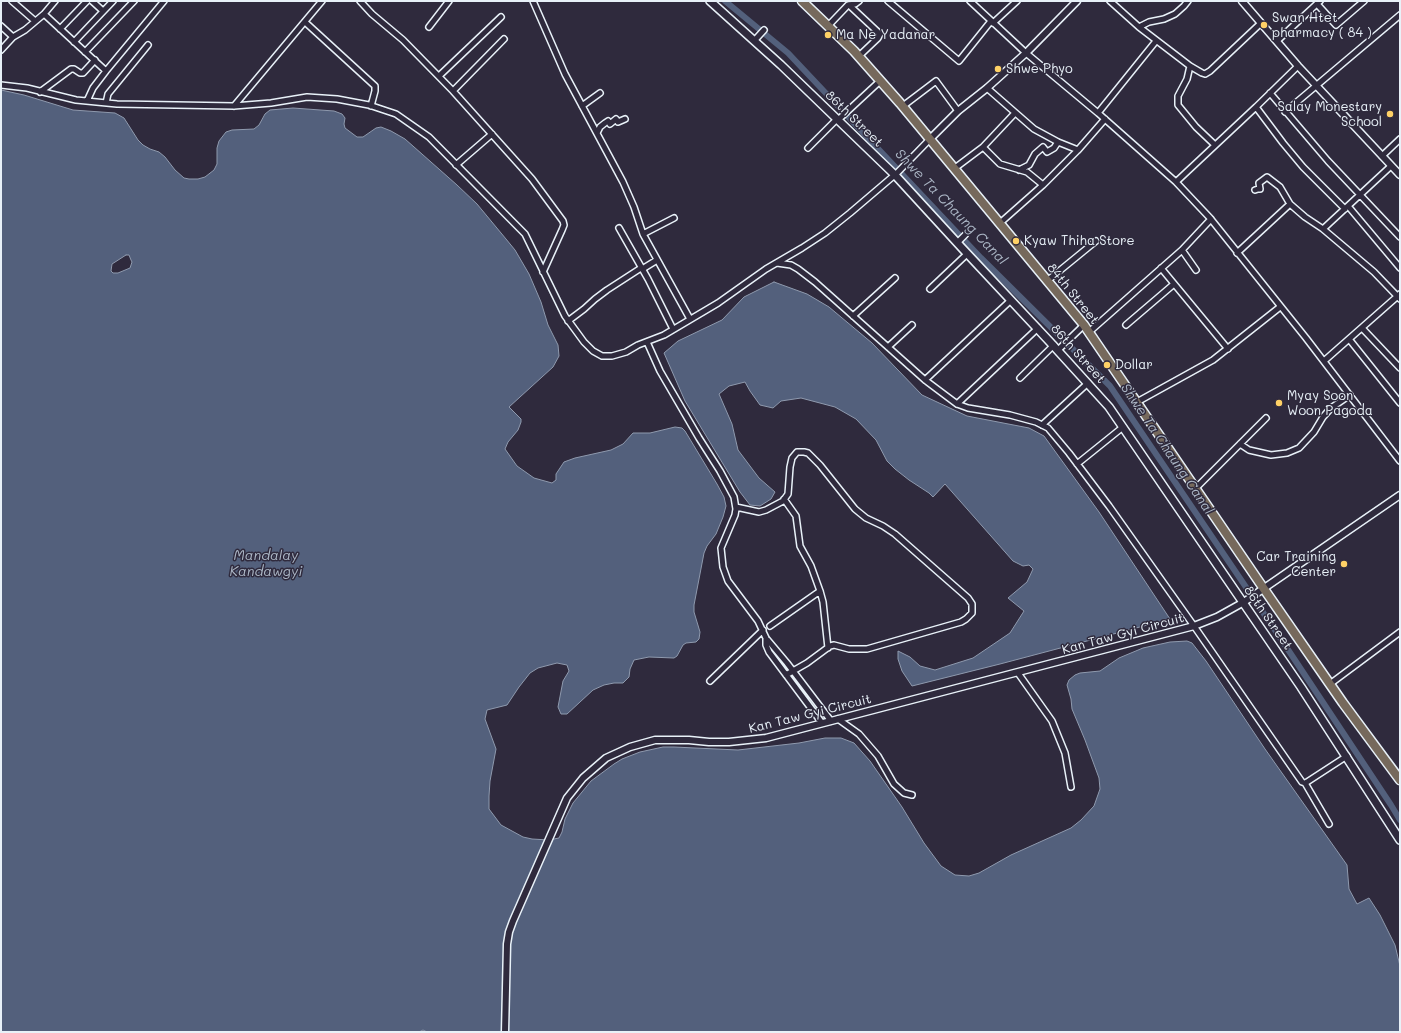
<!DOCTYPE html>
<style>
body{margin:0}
#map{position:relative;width:1401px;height:1033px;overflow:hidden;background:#2f2a3d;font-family:Mali,sans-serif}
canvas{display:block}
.frame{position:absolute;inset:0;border:2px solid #e8f1f8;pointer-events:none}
</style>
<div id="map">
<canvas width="1401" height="1033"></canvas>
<div class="frame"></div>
</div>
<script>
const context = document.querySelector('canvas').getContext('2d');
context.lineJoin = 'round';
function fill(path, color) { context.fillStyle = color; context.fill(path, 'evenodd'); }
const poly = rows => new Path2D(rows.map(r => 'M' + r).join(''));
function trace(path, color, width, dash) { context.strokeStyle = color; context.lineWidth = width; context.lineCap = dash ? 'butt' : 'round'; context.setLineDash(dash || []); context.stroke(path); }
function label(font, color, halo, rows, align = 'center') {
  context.font = font + ' Mali,sans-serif'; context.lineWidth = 3; context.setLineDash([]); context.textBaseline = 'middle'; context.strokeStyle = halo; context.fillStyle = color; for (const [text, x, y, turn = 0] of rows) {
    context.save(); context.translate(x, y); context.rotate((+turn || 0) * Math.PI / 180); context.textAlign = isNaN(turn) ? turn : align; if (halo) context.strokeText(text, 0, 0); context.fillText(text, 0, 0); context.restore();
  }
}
const water = poly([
 [1,90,24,95,73,110,115,113,124,118,138,140,143,145,150,149,159,152,165,157,175,170,184,178,189,179,198,179,205,177,214,170,217,164,217,148,219,141,226,132,232,130,254,129,259,125,265,114,270,110,293,108,334,111,342,114,345,118,344,124,345,128,357,137,363,137,376,128,381,127,391,131,405,139,457,185,477,204,506,239,515,250,529,274,541,302,548,325,558,345,559,356,553,367,509,407,521,419,521,422,518,430,508,442,505,449,517,466,534,478,552,483,556,480,556,474,564,462,575,458,611,450,623,444,633,433,650,433,675,427,682,428,685,431,717,484,724,497,726,506,723,517,716,534,707,546,704,553,694,605,694,612,700,632,699,639,696,642,686,643,683,645,677,656,674,658,649,657,634,660,630,669,629,677,623,683,614,683,604,685,593,690,567,714,561,714,558,707,563,681,569,671,567,665,557,663,538,668,530,673,519,687,507,705,487,710,485,719,496,749,490,781,489,796,489,809,501,825,523,837,532,839,549,840,559,838,562,832,565,819,573,803,591,781,614,764,622,759,640,752,663,747,674,747,738,750,799,743,825,738,841,738,854,743,870,761,902,807,924,843,941,866,955,875,969,876,979,873,1011,855,1071,828,1081,820,1094,806,1100,789,1099,778,1085,740,1072,709,1071,699,1067,685,1069,680,1075,675,1080,673,1100,671,1119,658,1143,648,1170,642,1187,641,1192,643,1206,661,1265,749,1347,865,1349,889,1357,904,1369,898,1380,915,1395,945,1400,966,1400,1032,427,1032,423,1030,419,1032,1,1032,1,90],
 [126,255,129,255,131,260,132,262,130,268,118,273,113,273,111,271,112,264,126,255],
 [774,282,807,294,829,307,872,343,922,395,967,416,1029,428,1044,436,1099,512,1170,619,1000,664,912,686,902,671,898,659,898,651,910,657,920,666,935,670,973,658,1010,633,1024,611,1008,598,1027,582,1033,569,1029,565,1023,566,1013,561,945,484,933,497,929,493,909,480,895,469,887,461,876,440,856,419,835,407,801,398,781,401,773,408,760,405,750,391,745,382,729,386,719,394,732,424,738,450,759,478,775,492,771,499,760,506,750,505,740,492,685,401,664,353,678,341,722,320,744,297,774,282]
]);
fill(water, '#53607c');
trace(water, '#8f9aae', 1);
trace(poly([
 [725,1,788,53,981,258,1110,386,1279,636,1391,805,1400,820]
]), '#53607c', 6);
const minor = poly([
 [12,1,35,21],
 [55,1,44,14,106,71],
 [92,1,103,11],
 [360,1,372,14,403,40,453,91,532,179,563,221,564,225,562,230,543,272],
 [533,1,565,74,623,182,634,207,643,234,690,319],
 [888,1,959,61,991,21],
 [970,1,1026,53,1098,113,1176,182,1210,218,1306,338,1400,461],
 [1110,1,1139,27,1190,66,1187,79,1178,96,1178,105,1196,127,1215,145],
 [1317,4,1336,25,1364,1],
 [849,5,880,34,878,38,859,56],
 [305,22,375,86,375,91,371,106],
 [993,23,1017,1],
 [1,26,13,37],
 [828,26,848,5,855,4,859,1],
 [429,27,449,1],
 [1139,27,1149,22,1164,19,1175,14,1184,6,1188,1],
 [60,29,87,1],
 [754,41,764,30],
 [1277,41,1320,1],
 [74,42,113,1],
 [1,50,13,37,25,30,44,14],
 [85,52,134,1],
 [1190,66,1202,73,1205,74,1210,71,1261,23],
 [1298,66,1256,107,1283,143,1303,167,1345,209],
 [439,76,501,17],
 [1,85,27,88,76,100,117,104,234,106,271,103,307,97,337,99,369,105,396,114,429,137,525,234,565,316,584,342,593,351,602,356,612,356,626,352,638,345,664,335,718,303,766,269,802,248,825,233,850,213,897,173,930,139],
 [987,88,1034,129,1058,142,1078,150],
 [453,91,504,39],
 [40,92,71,69,74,69,80,73,83,73,95,60],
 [1270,93,1328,161,1400,237],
 [87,101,93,88,106,71,164,1],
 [106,103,108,94,148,45],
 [234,106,322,1],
 [582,106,600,93],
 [903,106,936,81,958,111],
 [1285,112,1400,15],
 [1098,113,1156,41],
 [838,120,880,81],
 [597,133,600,127,605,123,608,121,610,124,616,119,618,122,625,119],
 [983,147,1000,164,1027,172,1043,185,1078,150,1105,119],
 [808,148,837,119],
 [1382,156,1400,139],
 [456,165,492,134],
 [955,168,983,147,1015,113],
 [1019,170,1029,165,1035,154,1043,147,1047,152,1054,148,1058,142],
 [1176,182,1256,107],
 [1255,190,1258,189,1260,189,1259,183,1267,177,1280,187,1290,204],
 [1348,206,1400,268],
 [1000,223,1043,185],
 [619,228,648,279,673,329],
 [1323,229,1374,272,1400,299],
 [643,234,674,218],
 [957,243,965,235],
 [1182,250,1196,270],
 [1237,253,1290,204,1305,217,1323,229,1391,166],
 [777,263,791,265,798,269,815,282,925,380,957,404,968,408,1010,415,1036,422,1048,428,1069,453,1109,506,1194,626,1302,782,1305,783,1307,782,1347,756],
 [1161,268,1228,349],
 [1047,281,1096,241],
 [930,289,967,254],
 [853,316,895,278],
 [568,321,584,309,595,299,607,290,641,268,644,268,657,260],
 [1126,325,1174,284],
 [1362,328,1400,368],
 [1089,332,1182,250,1211,219],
 [1349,339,1400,403],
 [647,342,660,371,699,438,720,471,734,497,736,509,735,515,721,548,723,567,728,581,758,621,766,638,787,663,831,721],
 [888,347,912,325],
 [1058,350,1084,325],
 [1324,361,1400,294],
 [1020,378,1054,345],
 [925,380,1011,300],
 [1137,402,1213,360,1280,307],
 [957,404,1038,328],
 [1042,425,1088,383],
 [1240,444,1249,450,1271,455,1287,453,1299,448,1314,432,1323,417,1331,408,1350,395],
 [1077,464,1123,427],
 [1195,489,1266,418],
 [784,499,796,516,800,546,811,566,820,591,823,602,828,648],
 [736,507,759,512,766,510,783,501,788,494,790,467,792,458,797,452,804,452,808,453,820,465,855,509,866,518,883,526,895,534,968,598,972,604,972,613,966,619,961,622,867,649,849,649,834,645,830,646,807,663,786,675],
 [770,626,820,591],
 [766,638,766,645,769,652,822,723],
 [1018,673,1052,721,1065,753,1071,787],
 [710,681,763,630],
 [1330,684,1400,632],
 [838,719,859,734,878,756,894,784,904,793,912,795],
 [1305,783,1329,824]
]);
const tertiary = poly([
 [1242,1,1298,66,1400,175],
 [930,139,958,111,987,88,1026,53,1077,1],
 [505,1032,507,944,509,932,513,921,567,798,583,778,606,758,630,747,655,740,689,740,709,742,729,742,766,738,1194,626,1217,617,1244,602,1400,495]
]);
const secondary = poly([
 [710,1,781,65,895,175,962,248,1050,342,1109,407,1301,687,1400,840]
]);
const primary = poly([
 [802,1,854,51,900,103,1084,325,1264,589,1343,703,1400,780]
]);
trace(minor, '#e8f1f8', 8);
trace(tertiary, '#e8f1f8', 9);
trace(secondary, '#e8f1f8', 10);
trace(primary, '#e8f1f8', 11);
trace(minor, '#2f2a3d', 5);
trace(tertiary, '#2f2a3d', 6);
trace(secondary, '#2f2a3d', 7);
trace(primary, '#76695c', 8);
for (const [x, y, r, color] of [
 [1264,25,4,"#ffd166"],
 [828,35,4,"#ffd166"],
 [998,69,4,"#ffd166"],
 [1390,114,4,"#ffd166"],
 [1016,241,4,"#ffd166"],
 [1107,365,4,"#ffd166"],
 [1279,403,4,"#ffd166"],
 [1344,564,4,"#ffd166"]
]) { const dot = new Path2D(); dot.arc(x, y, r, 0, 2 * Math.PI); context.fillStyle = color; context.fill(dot); trace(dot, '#2f2a3d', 1.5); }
label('13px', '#e8f1f8', '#2f2a3d', [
 ["Swan Htet",1272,18],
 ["pharmacy ( 84 )",1272,33],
 ["Ma Ne Yadanar",836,35],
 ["Shwe Phyo",1006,69],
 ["Salay Monestary",1382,107,"right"],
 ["School",1382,122,"right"],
 ["Kyaw Thiha Store",1024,241],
 ["Dollar",1115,365],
 ["Myay Soon",1287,396],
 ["Woon Pagoda",1287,411],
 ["Car Training",1336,557,"right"],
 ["Center",1336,572,"right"]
], 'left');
label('13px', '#e8f1f8', '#2f2a3d', [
 ["86th Street",854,119,44],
 ["84th Street",1073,294,51],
 ["86th Street",1078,354,48],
 ["86th Street",1268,618,55],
 ["Kan Taw Gyi Circuit",1123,634,-15],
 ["Kan Taw Gyi Circuit",810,714,-14]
]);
label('italic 14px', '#acb7c6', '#2f2a3d', [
 ["Shwe Ta Chaung Canal",951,207,46],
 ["Shwe Ta Chaung Canal",1167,449,56],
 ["Mandalay",266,556],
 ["Kandawgyi",266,572]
]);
</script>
